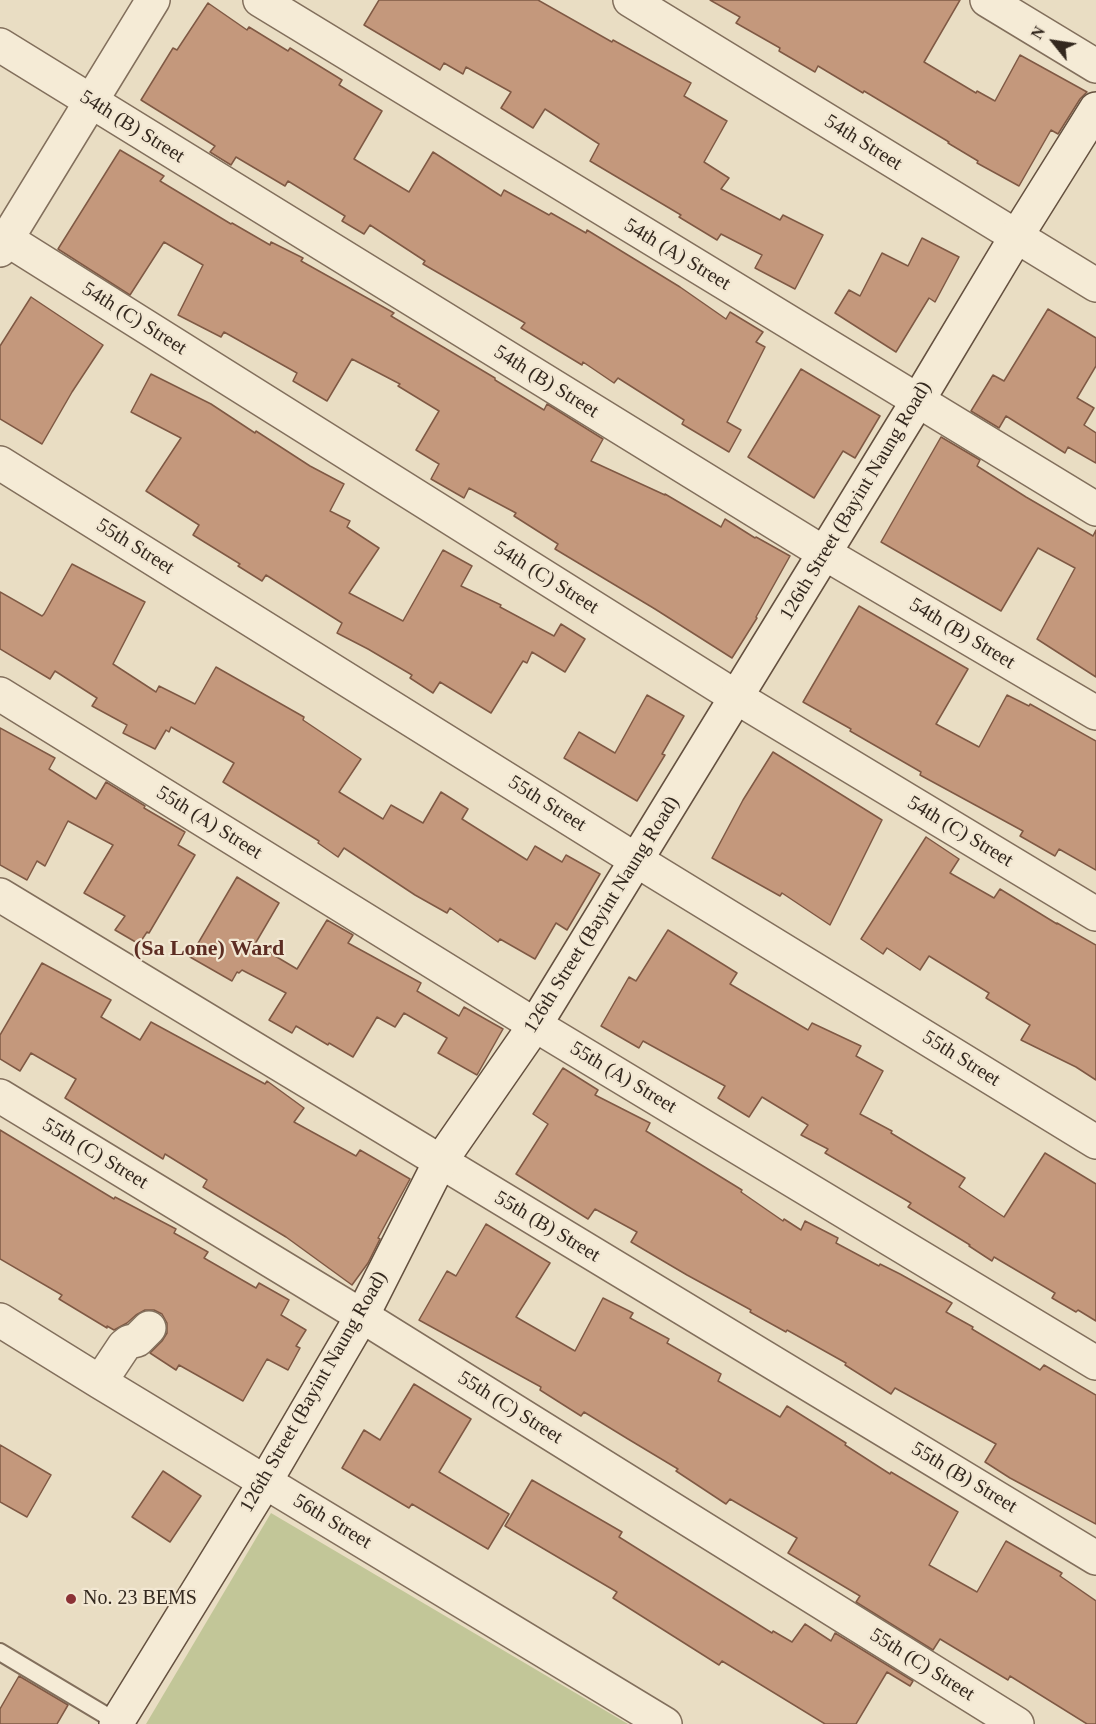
<!DOCTYPE html>
<style>
body{margin:0}
#map{position:relative;width:1096px;height:1724px;overflow:hidden;background:#e9ddc3;font-family:Georgia,serif}
canvas{display:block}
.north{position:absolute;left:1024px;top:12px;width:60px;height:60px;-webkit-text-stroke:4px #f2e7d2;paint-order:stroke;rotate:300deg;font-size:16px;font-weight:700;line-height:24px;text-align:center;color:#33281e}
.north::after{content:'';display:block;margin:auto;width:21px;height:27px;background:#33281e;clip-path:polygon(50% 0,100% 100%,50% 72%,0 100%)}
</style>
<div id="map">
<canvas width="1096" height="1724"></canvas>
<div class="north">N</div>
</div>
<script>
const context = document.querySelector('canvas').getContext('2d');
context.lineJoin = 'round';
function fill(path, color) { context.fillStyle = color; context.fill(path, 'evenodd'); }
const poly = rows => new Path2D(rows.map(r => 'M' + r).join(''));
function trace(path, color, width, dash) { context.strokeStyle = color; context.lineWidth = width; context.lineCap = dash ? 'butt' : 'round'; context.setLineDash(dash || []); context.stroke(path); }
function label(font, color, halo, rows, align = 'center') {
  context.font = font + ' Georgia,serif'; context.lineWidth = 4.5; context.setLineDash([]); context.textBaseline = 'middle'; context.strokeStyle = halo; context.fillStyle = color; for (const [text, x, y, turn = 0] of rows) {
    context.save(); context.translate(x, y); context.rotate((+turn || 0) * Math.PI / 180); context.textAlign = isNaN(turn) ? turn : align; if (halo) context.strokeText(text, 0, 0); context.fillText(text, 0, 0); context.restore();
  }
}
fill(poly([
 [271,1513,628,1724,146,1724]
]), '#c2c698');
const building = poly([
 [379,0,538,0,612,42,613,40,691,83,684,96,727,121,704,162,729,178,721,189,780,220,783,215,823,235,795,289,755,268,762,255,721,234,717,240,679,217,681,215,590,161,599,144,545,109,533,128,501,108,511,92,466,67,463,74,444,63,440,70,364,25,379,0],
 [710,0,960,0,924,62,976,93,977,91,995,101,1020,55,1087,92,1080,99,1058,134,1051,130,1019,186,977,163,978,161,948,143,949,142,864,91,863,93,818,66,815,72,779,51,780,48,736,23,740,17,710,0],
 [208,3,247,30,249,27,288,51,290,48,342,80,339,85,382,111,354,159,409,192,433,152,501,196,504,190,549,215,551,213,586,233,587,230,680,287,726,319,730,312,763,332,756,342,765,347,727,422,741,430,729,452,682,424,684,420,618,378,614,383,583,362,582,365,521,328,525,323,423,264,425,261,370,225,364,234,342,221,345,216,288,181,285,186,236,157,231,165,210,152,215,146,141,100,173,48,177,50,208,3],
 [120,150,164,176,160,181,231,224,232,223,270,245,271,242,303,258,301,261,394,313,391,316,495,378,495,380,544,410,547,404,603,439,591,461,665,495,665,494,721,527,725,519,755,538,756,537,790,556,756,617,757,618,732,658,655,609,555,549,558,544,514,516,516,513,469,488,464,498,431,479,439,464,416,450,439,411,398,386,400,384,352,359,327,401,293,381,297,373,224,332,221,337,178,315,203,265,164,242,130,295,58,249,120,150],
 [922,238,959,257,935,302,929,298,896,352,835,313,849,290,860,296,882,253,908,266,922,238],
 [31,297,103,345,72,392,42,444,0,419,0,346,31,297],
 [1048,309,1096,338,1096,366,1077,398,1094,408,1084,425,1096,433,1096,463,1068,447,1065,453,1006,416,999,428,971,411,993,375,1004,381,1048,309],
 [801,369,880,416,855,458,843,451,814,498,748,457,801,369],
 [151,374,211,404,255,433,256,431,310,466,344,484,330,511,350,521,347,527,379,548,349,593,403,621,443,550,472,566,461,586,501,605,500,607,554,636,561,624,585,639,565,672,532,652,527,663,523,661,491,713,440,682,433,693,410,678,412,675,368,649,337,633,342,623,266,575,262,581,238,566,240,564,193,535,199,525,146,491,181,438,131,412,151,374],
 [941,437,980,460,977,466,1026,497,1093,536,1096,530,1096,677,1037,639,1075,568,1038,548,1001,611,881,542,941,437],
 [72,564,145,602,113,664,156,692,159,686,195,704,216,667,304,717,303,720,361,759,339,792,383,819,391,805,423,823,441,792,468,809,462,819,527,860,535,846,562,862,566,855,600,874,567,930,556,923,535,959,500,939,498,942,450,908,447,913,415,895,344,848,338,857,318,843,319,841,223,782,234,763,171,727,169,732,166,730,155,749,123,733,127,725,92,706,97,698,55,671,50,679,0,649,0,592,42,616,44,614,72,564],
 [859,606,968,669,936,724,979,747,1007,695,1029,706,1030,704,1096,741,1096,870,1059,849,1055,856,1020,836,1023,831,920,775,921,772,850,731,851,729,803,702,859,606],
 [647,695,684,716,662,754,665,755,637,801,564,758,579,732,615,753,647,695],
 [0,728,55,758,49,769,96,799,106,782,145,806,144,808,185,832,178,845,195,855,149,933,147,932,139,944,115,930,125,916,84,893,113,845,68,821,45,866,37,861,27,880,0,865,0,728],
 [773,752,882,820,830,925,782,893,780,896,712,858,743,800,773,752],
 [926,837,959,859,950,873,994,898,1000,889,1057,924,1057,923,1096,945,1096,1080,1076,1067,1021,1040,1030,1025,986,998,989,993,929,956,920,970,887,948,883,954,861,939,926,837],
 [237,877,279,903,255,944,297,969,327,920,353,935,348,943,421,983,417,991,459,1016,464,1007,503,1029,477,1075,438,1053,447,1038,404,1013,395,1027,377,1017,353,1057,329,1043,328,1045,296,1026,292,1033,269,1020,286,993,242,970,239,973,237,972,232,981,190,957,237,877],
 [668,930,737,973,730,984,808,1030,812,1023,861,1046,856,1056,883,1071,860,1114,892,1131,891,1133,965,1178,959,1187,1004,1217,1045,1153,1096,1184,1096,1321,1078,1310,1076,1312,1052,1298,1055,1293,994,1257,992,1261,969,1246,970,1245,908,1207,911,1203,825,1153,828,1149,801,1135,808,1125,762,1097,749,1117,718,1098,725,1086,643,1041,639,1048,601,1026,629,977,636,981,668,930],
 [42,963,111,1000,101,1017,140,1040,151,1022,265,1084,267,1081,304,1108,294,1122,356,1156,360,1150,410,1179,378,1238,380,1239,368,1263,352,1285,286,1237,203,1187,207,1180,165,1154,163,1159,65,1098,76,1079,31,1053,20,1071,0,1059,0,1035,42,963],
 [563,1068,598,1090,595,1095,650,1123,646,1131,742,1190,741,1192,783,1221,784,1219,801,1230,805,1221,838,1238,836,1243,879,1266,880,1264,900,1274,952,1303,946,1312,973,1327,972,1329,1040,1370,1044,1365,1096,1395,1096,1524,1010,1478,985,1462,996,1444,895,1388,891,1394,845,1365,846,1363,787,1330,786,1332,750,1312,751,1310,687,1275,631,1242,637,1232,595,1209,588,1219,516,1174,548,1124,533,1114,563,1068],
 [0,1130,114,1199,115,1197,176,1229,174,1233,208,1252,204,1258,256,1288,259,1283,289,1300,281,1315,306,1330,296,1346,300,1348,288,1370,267,1359,243,1401,179,1365,176,1370,150,1353,162,1341,167,1333,167,1323,162,1314,154,1310,145,1310,136,1315,127,1323,114,1330,107,1326,107,1328,59,1299,62,1295,0,1259,0,1130],
 [486,1224,550,1263,516,1317,575,1351,603,1298,633,1313,630,1318,669,1339,667,1343,721,1374,718,1381,780,1417,787,1406,846,1443,845,1445,890,1474,891,1472,958,1512,929,1565,977,1592,1006,1541,1062,1573,1060,1576,1096,1601,1096,1724,1087,1724,1010,1676,1008,1680,940,1639,933,1650,856,1602,860,1596,788,1553,797,1538,730,1499,726,1504,676,1471,678,1469,628,1439,584,1412,581,1416,540,1390,541,1387,419,1320,447,1271,456,1276,486,1224],
 [414,1384,471,1419,439,1472,509,1514,488,1549,412,1504,409,1508,342,1468,364,1430,380,1440,414,1384],
 [0,1445,51,1475,27,1517,0,1502,0,1445],
 [163,1471,201,1496,170,1542,132,1517,163,1471],
 [532,1480,622,1532,619,1537,772,1633,773,1631,792,1642,805,1624,831,1641,835,1633,913,1681,910,1686,887,1672,856,1724,825,1724,722,1661,719,1665,613,1598,617,1592,505,1526,532,1480],
 [19,1676,68,1705,57,1724,0,1724,0,1709,19,1676]
]);
fill(building, '#c4987c');
trace(building, '#7f5944', 1.5);
const lane = poly([
 [0,1652,117,1722]
]);
const street = poly([
 [260,0,1096,509],
 [630,0,1096,285],
 [987,0,1096,66],
 [0,45,824,553,1096,713],
 [0,235,736,697,1096,914],
 [0,250,153,0],
 [0,463,636,860,1096,1142],
 [0,694,535,1025,1096,1363],
 [0,895,1096,1558],
 [0,1096,362,1316,1017,1724],
 [0,1320,100,1382,665,1724],
 [100,1382,124,1346,129,1342,137,1340,149,1328]
]);
const secondary = poly([
 [116,1724,265,1482,362,1316,440,1162,535,1025,917,402,1016,237,1096,109]
]);
trace(lane, '#826f5c', 20);
trace(street, '#826f5c', 36);
trace(secondary, '#64503f', 36);
trace(lane, '#f5ebd6', 16);
trace(street, '#f5ebd6', 33);
trace(secondary, '#f5ebd6', 33);
for (const [x, y, r, color] of [
 [71,1599,6,"#8b3135"]
]) { const dot = new Path2D(); dot.arc(x, y, r, 0, 2 * Math.PI); context.fillStyle = color; context.fill(dot); trace(dot, '#f2e7d2', 2); }
label('20px', '#33281e', '#f2e7d2', [
 ["54th (B) Street",132,127,32],
 ["54th Street",863,143,32],
 ["54th (A) Street",677,255,31],
 ["54th (C) Street",134,319,32],
 ["54th (B) Street",546,382,32],
 ["126th Street (Bayint Naung Road)",856,501,-59],
 ["55th Street",135,547,32],
 ["54th (C) Street",546,578,32],
 ["54th (B) Street",962,634,31],
 ["55th Street",547,804,32],
 ["55th (A) Street",209,823,32],
 ["54th (C) Street",960,832,31],
 ["126th Street (Bayint Naung Road)",602,915,-58],
 ["55th Street",961,1059,32],
 ["55th (A) Street",623,1078,31],
 ["55th (C) Street",95,1154,31],
 ["55th (B) Street",547,1227,31],
 ["126th Street (Bayint Naung Road)",314,1392,-60],
 ["55th (C) Street",510,1408,32],
 ["55th (B) Street",964,1478,31],
 ["56th Street",332,1522,31],
 ["55th (C) Street",922,1665,32]
]);
label('20px', '#33281e', '#f2e7d2', [
 ["No. 23 BEMS",83,1599]
], 'left');
label('bold 22px', '#5c2c22', '#f2e7d2', [
 ["(Sa Lone) Ward",209,949]
]);
</script>
